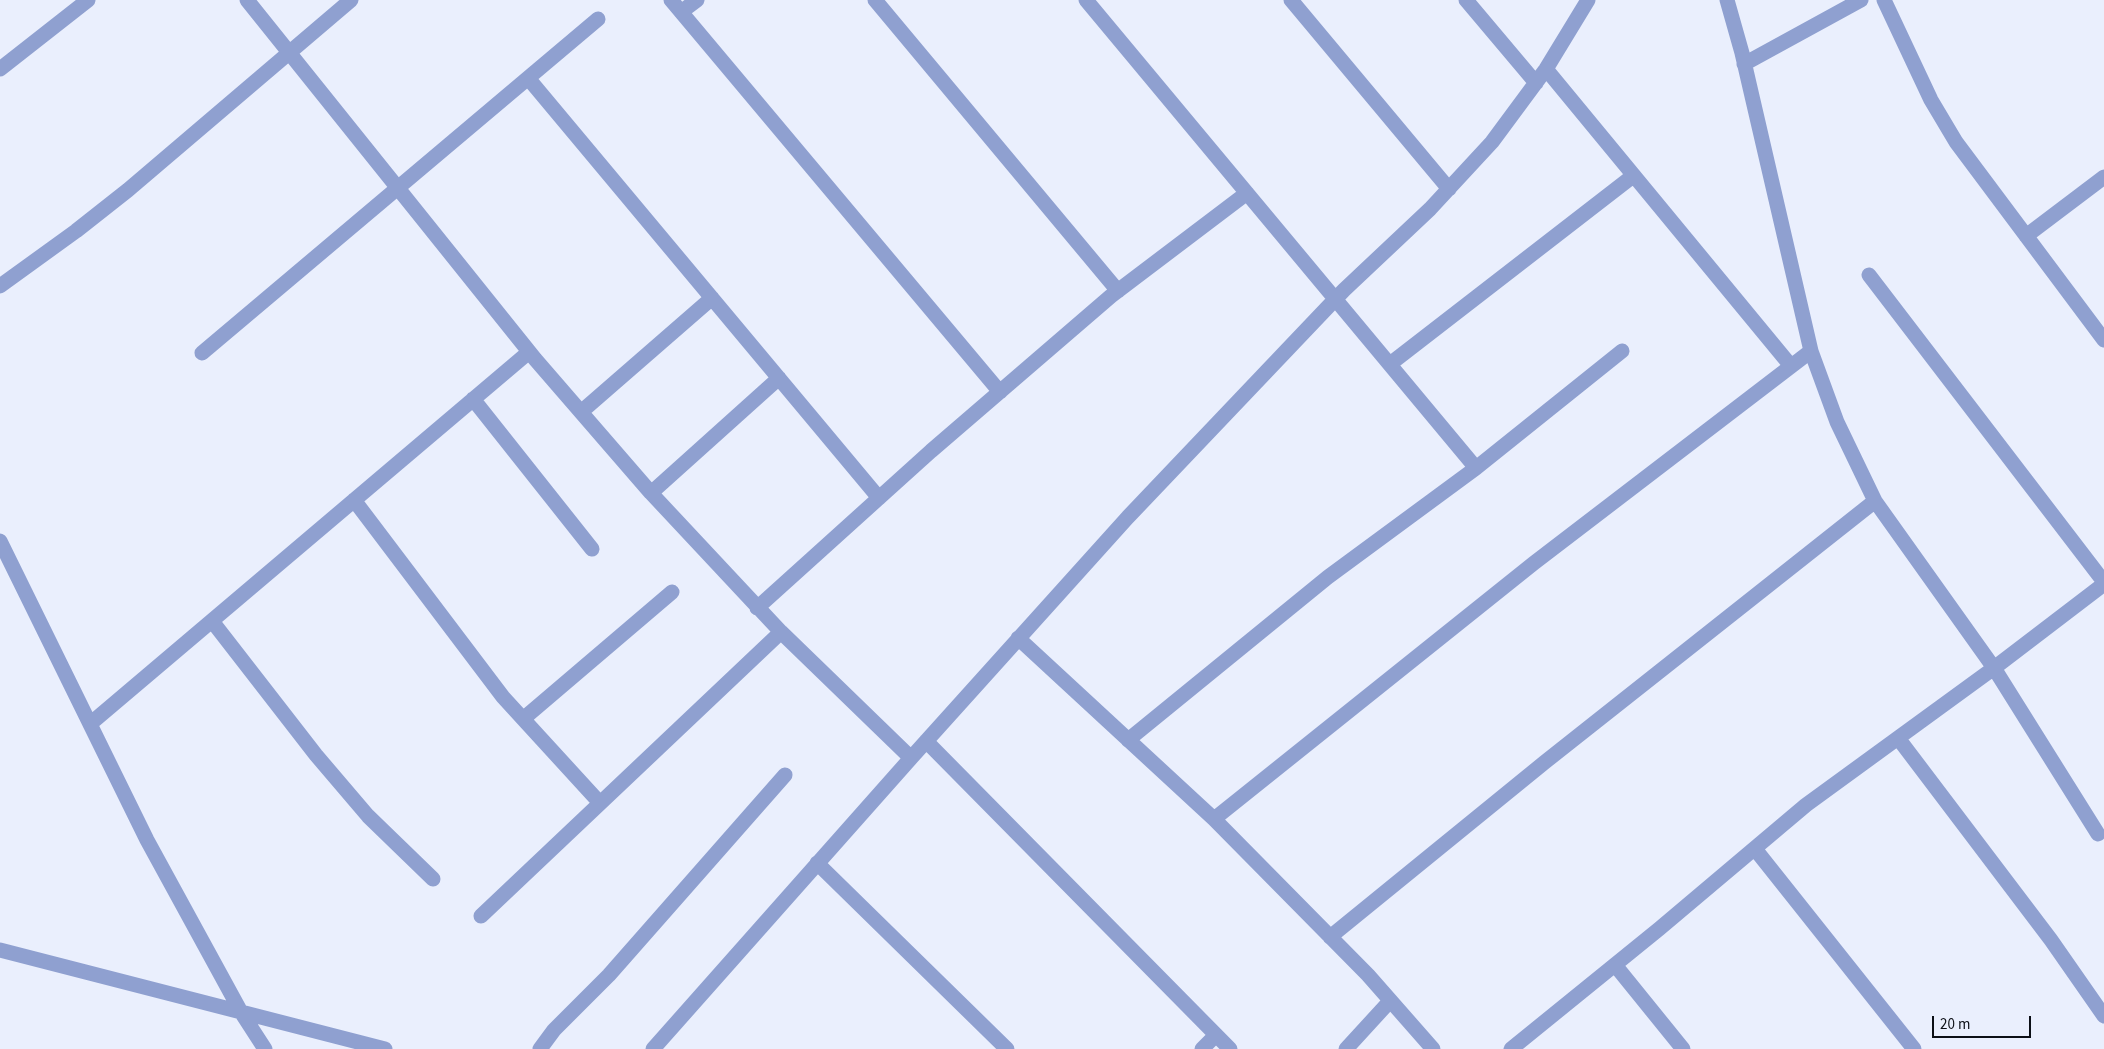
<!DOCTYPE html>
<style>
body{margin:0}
#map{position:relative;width:2104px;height:1049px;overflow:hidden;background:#eaeffd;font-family:"Source Sans 3",sans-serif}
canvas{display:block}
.scale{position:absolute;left:1932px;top:1016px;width:99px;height:22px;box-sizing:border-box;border:2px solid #0c0f16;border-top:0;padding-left:6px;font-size:15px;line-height:18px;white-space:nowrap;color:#0c0f16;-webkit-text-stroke:4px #eaeffd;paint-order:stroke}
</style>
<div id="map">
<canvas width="2104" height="1049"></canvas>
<div class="scale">20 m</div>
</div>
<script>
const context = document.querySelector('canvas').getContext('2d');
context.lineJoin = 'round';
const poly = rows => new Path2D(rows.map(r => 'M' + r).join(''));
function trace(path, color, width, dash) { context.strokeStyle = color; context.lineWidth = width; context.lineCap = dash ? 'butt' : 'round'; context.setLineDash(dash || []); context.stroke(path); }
trace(poly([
 [247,0,535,359,651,493,781,632,911,758],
 [671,0,1000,392],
 [875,0,1118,291],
 [1086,0,1476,468],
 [1291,0,1449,189],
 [1466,0,1536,83],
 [1727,0,1742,53,1811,351,1837,422,1875,501,1994,668,2098,834],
 [1884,0,1931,100,1956,142,2104,340],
 [681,12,697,0],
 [1744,64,1861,0],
 [0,69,88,0],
 [1546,69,1791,366],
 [528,78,879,498],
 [2026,236,2104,177],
 [1869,275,2104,582],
 [0,286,76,231,128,190,351,0],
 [202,353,598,19],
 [1390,364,1633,176],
 [473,399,592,549],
 [581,412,712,298],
 [651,493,779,378],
 [354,500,503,697,600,803],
 [0,541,147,840,241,1012,265,1049],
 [757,608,931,451,1111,296,1247,193],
 [212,621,316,755,368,816,433,879],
 [1018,638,1214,819,1368,975,1433,1049],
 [523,719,672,592],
 [90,724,529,352],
 [1898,738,2051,940,2104,1016],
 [1128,740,1328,577,1476,468,1622,351],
 [926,741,1230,1049],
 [1214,819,1534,563,1811,351],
 [1755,849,1914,1049],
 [817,863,1007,1049],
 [481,916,781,632],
 [1330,937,1545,762,1875,501],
 [0,950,385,1049],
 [1615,965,1683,1049],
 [540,1049,554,1030,609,975,785,775],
 [653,1049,911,758,1128,517,1344,290,1430,209,1492,142,1546,69,1588,0],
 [1202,1049,1216,1035],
 [1346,1049,1390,1001],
 [1511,1049,1659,929,1806,805,1994,668,2104,584]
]), '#8fa0d0', 15);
</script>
